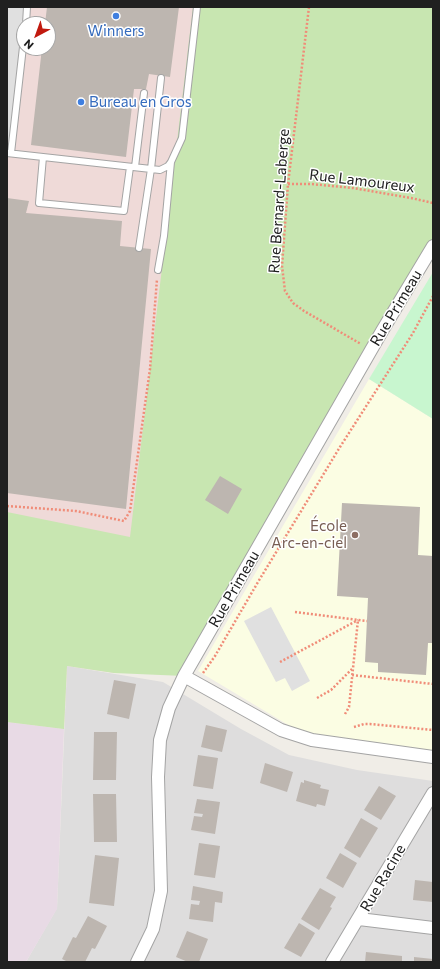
<!DOCTYPE html>
<meta charset="utf-8">
<style>
body{margin:0}
#map{position:relative;width:440px;height:969px;overflow:hidden;background:#f0ede7;font-family:Commissioner,sans-serif}
canvas{display:block}
.frame{position:absolute;inset:0;border:8px solid #202020;pointer-events:none}
.north{position:absolute;left:16px;top:16px;width:40px;height:40px;box-sizing:border-box;background:#fff;border:1px solid #a6a6a6;border-radius:50%;rotate:221deg;font-size:11px;font-weight:700;line-height:16px;text-align:center;color:#202020}
.north::after{content:'';display:block;margin:auto;width:14px;height:18px;background:#c11a0f;clip-path:polygon(50% 0,100% 100%,50% 72%,0 100%)}
</style>
<div id="map">
<canvas width="440" height="969"></canvas>
<div class="frame"></div>
<div class="north">N</div>
</div>
<script>
const context = document.querySelector('canvas').getContext('2d');
context.lineJoin = 'round';
function fill(path, color) { context.fillStyle = color; context.fill(path, 'evenodd'); }
const poly = rows => new Path2D(rows.map(r => 'M' + r).join(''));
function trace(path, color, width, dash) { context.strokeStyle = color; context.lineWidth = width; context.lineCap = dash ? 'butt' : 'round'; context.setLineDash(dash || []); context.stroke(path); }
function label(font, color, halo, rows, align = 'center') {
  context.font = font + ' Commissioner,sans-serif'; context.lineWidth = 3; context.setLineDash([]); context.textBaseline = 'middle'; context.strokeStyle = halo; context.fillStyle = color; for (const [text, x, y, turn = 0] of rows) {
    context.save(); context.translate(x, y); context.rotate((+turn || 0) * Math.PI / 180); context.textAlign = isNaN(turn) ? turn : align; if (halo) context.strokeText(text, 0, 0); context.fillText(text, 0, 0); context.restore();
  }
}
fill(poly([
 [67,666,163,682,241,729,289,755,357,770,433,781,433,962,26,962,57,908]
]), '#dedddd');
fill(poly([
 [7,7,202,7,114,673,67,666,64,729,7,722],
 [24,24,48,24,48,48,24,48]
]), '#efdad8');
fill(poly([
 [7,722,64,729,57,909,26,962,7,962]
]), '#e8dae5');
fill(poly([
 [369,379,433,419,433,757,312,735,290,726,198,671]
]), '#fbfde3');
fill(poly([
 [193,7,433,7,433,256,184,676,114,673,67,666,64,729,7,722,7,512,130,537]
]), '#c8e6b1');
fill(poly([
 [433,272,433,419,369,379]
]), '#c8f6cf');
fill(poly([
 [7,7,27,7,11,140,7,140],
 [271,607,310,681,292,691,285,678,276,682,244,621]
]), '#e0e0e0');
fill(poly([
 [47,7,179,7,170,77,149,74,146,89,134,89,126,157,31,145,42,48,48,48,48,24,45,24],
 [7,198,29,201,26,213,122,221,120,246,151,249,126,509,7,493],
 [220,476,242,489,228,514,205,500],
 [342,503,420,507,418,555,433,556,433,643,428,643,426,675,378,672,378,663,365,662,368,598,337,596],
 [114,680,136,684,129,719,107,714],
 [206,725,227,730,222,752,201,747],
 [94,732,117,732,116,780,93,780],
 [198,755,218,758,213,789,193,786],
 [265,763,293,772,287,792,260,783],
 [304,780,321,785,320,788,329,790,325,806,317,804,316,807,296,801,301,782,304,783],
 [379,786,396,796,381,820,364,810],
 [93,794,116,794,117,842,94,842],
 [197,799,220,802,215,834,191,830,194,816,202,817,203,814,194,813],
 [361,818,378,828,360,858,344,848],
 [199,843,220,846,215,878,194,875],
 [340,853,357,863,343,888,326,878],
 [95,855,119,858,114,906,89,903],
 [415,880,433,882,433,902,413,900],
 [193,886,223,892,222,903,215,902,213,922,189,919,191,904,199,905,200,901,191,900],
 [320,888,336,897,330,907,332,908,319,930,301,919],
 [88,916,107,926,95,949,92,948,85,962,68,962,62,959,73,937,76,938],
 [299,923,315,933,301,957,284,948],
 [187,931,208,939,199,962,188,962,176,957],
 [366,952,402,956,402,962,365,962],
 [414,957,433,959,433,962,414,962]
]), '#bdb6b0');
const service = poly([
 [26,24,27,7],
 [7,153,160,170,168,166,171,162,182,138,197,7],
 [11,153,24,38],
 [43,157,39,203,124,211,130,167],
 [135,167,144,93],
 [139,248,151,169,161,78],
 [158,270,164,236,171,162]
]);
const minor = poly([
 [184,676,281,730,312,740,433,757],
 [359,919,433,928],
 [137,962,153,929,161,891,158,777,160,740,169,708,184,676,382,331,433,246],
 [332,962,433,793]
]);
trace(service, '#a4a4a4', 8);
trace(minor, '#a4a4a4', 14);
trace(poly([
 [309,7,288,184,282,266,285,291,293,303,304,311,361,344],
 [288,184,311,184,353,188,411,198,433,203],
 [7,506,76,511,124,521,130,511,150,369,157,279],
 [295,612,367,621],
 [280,662,358,620],
 [203,673,215,656,258,582,340,447,413,333,433,296],
 [352,675,433,684],
 [317,698,331,690,352,669],
 [345,714,349,707,358,620],
 [354,727,364,724,370,724,433,730]
]), '#f08c78', 2.5, [2, 2]);
trace(service, '#fff', 6);
trace(minor, '#fff', 12);
for (const [x, y, r, color] of [
 [116,16,4,"#3f7fe0"],
 [81,102,4,"#3f7fe0"],
 [355,535,4,"#8d6e63"]
]) { const dot = new Path2D(); dot.arc(x, y, r, 0, 2 * Math.PI); context.fillStyle = color; context.fill(dot); trace(dot, '#fff', 1.5); }
label('15px', '#366cbe', '#fff', [
 ["Winners",116,31],
 ["Bureau en Gros",89,102,"left"]
]);
label('15px', '#202020', '#fff', [
 ["Rue Lamoureux",362,181,7],
 ["Rue Bernard-Laberge",279,201,-86],
 ["Rue Primeau",396,308,-59],
 ["Rue Primeau",234,589,-60],
 ["Rue Racine",383,878,-60]
]);
label('15px', '#785e54', '#fff', [
 ["École",347,526],
 ["Arc-en-ciel",347,543]
], 'right');
</script>
